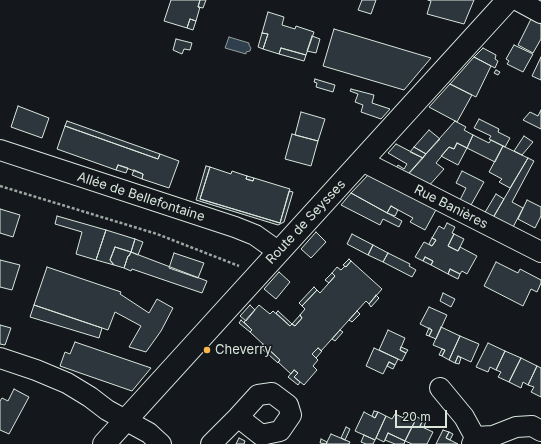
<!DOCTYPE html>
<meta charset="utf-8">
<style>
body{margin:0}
#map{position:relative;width:541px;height:444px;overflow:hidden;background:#14181c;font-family:Inter,sans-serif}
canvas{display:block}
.scale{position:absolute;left:395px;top:410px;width:52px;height:18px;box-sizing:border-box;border:2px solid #d8e6dc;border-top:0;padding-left:5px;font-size:12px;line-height:14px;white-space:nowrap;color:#d8e6dc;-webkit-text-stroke:3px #14181c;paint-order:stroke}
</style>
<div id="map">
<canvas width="541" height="444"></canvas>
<div class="scale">20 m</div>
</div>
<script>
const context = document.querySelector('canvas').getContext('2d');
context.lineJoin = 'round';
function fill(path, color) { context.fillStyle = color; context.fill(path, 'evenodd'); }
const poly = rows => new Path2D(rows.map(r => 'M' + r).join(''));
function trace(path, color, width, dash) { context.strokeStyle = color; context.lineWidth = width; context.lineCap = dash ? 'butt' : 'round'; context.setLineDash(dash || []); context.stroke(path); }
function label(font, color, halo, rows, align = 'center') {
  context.font = font + ' Inter,sans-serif'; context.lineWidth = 3; context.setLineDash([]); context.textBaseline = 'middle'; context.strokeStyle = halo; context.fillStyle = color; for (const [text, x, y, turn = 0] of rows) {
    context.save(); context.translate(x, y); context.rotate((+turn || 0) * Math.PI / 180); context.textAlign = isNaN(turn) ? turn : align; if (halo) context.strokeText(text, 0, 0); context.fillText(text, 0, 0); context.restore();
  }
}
const water = poly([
 [229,37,249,43,249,45,251,48,250,51,246,52,246,54,225,48,229,37]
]);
fill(water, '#2f3f4d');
trace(water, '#939e99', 1);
const building = poly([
 [171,0,200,0,198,7,200,7,196,21,190,19,187,28,164,21,171,0],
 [200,0,206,0,203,8,198,7,200,0],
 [362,0,376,0,371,14,358,10,362,0],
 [428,0,474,0,464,24,427,14,431,1,428,0],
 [268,12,284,17,282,25,295,29,296,26,314,32,306,55,281,48,279,54,263,49,268,34,262,33,268,12],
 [190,19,196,21,193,30,187,28,190,19],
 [531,19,541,24,541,39,533,53,518,45,531,19],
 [334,29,431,58,404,90,323,66,334,29],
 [262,33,268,34,263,49,258,47,262,33],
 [312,36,320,39,316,53,307,51,312,36],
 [176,39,192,43,190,50,184,49,182,54,173,50,176,39],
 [514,45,533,54,523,72,507,64,509,61,506,59,514,45],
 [281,48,306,55,304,61,279,54,281,48],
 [483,48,496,55,495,59,498,61,495,68,474,57,483,48],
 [474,57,491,66,476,97,450,84,474,57],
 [541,57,541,80,532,76,541,57],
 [496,70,500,72,498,75,494,73,496,70],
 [315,79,335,85,333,92,316,87,317,83,314,82,315,79],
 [450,84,472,95,457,122,429,107,450,84],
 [351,89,374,95,372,103,390,109,381,119,361,112,363,105,355,102,358,94,350,91,351,89],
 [18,106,49,118,42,138,11,127,18,106],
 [541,110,541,129,523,120,530,112,538,116,541,110],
 [301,112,325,119,318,141,295,135,301,112],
 [479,119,499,129,498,132,510,138,505,147,489,139,491,136,474,128,479,119],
 [67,121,160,154,158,159,65,126,67,121],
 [455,121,466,127,464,130,473,135,467,148,457,143,454,149,449,147,436,163,444,169,426,189,408,174,455,121],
 [65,126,158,159,160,154,179,161,169,188,142,179,143,174,118,165,116,170,57,149,65,126],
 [429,130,440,139,426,154,414,147,429,130],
 [292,134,318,141,311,166,285,159,292,134],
 [473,135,489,143,491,140,503,146,495,162,467,148,473,135],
 [524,136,533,142,522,155,514,151,524,136],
 [457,143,467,148,458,165,441,156,449,147,454,149,457,143],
 [396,144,423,158,405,178,393,172,398,165,404,169,407,164,388,153,396,144],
 [503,146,528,158,510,188,499,182,502,179,489,172,503,146],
 [414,147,426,154,423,158,410,152,414,147],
 [528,158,534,161,512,202,523,208,511,231,491,221,528,158],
 [118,165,128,168,126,173,116,170,118,165],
 [206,166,210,167,200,199,280,223,289,191,293,192,284,222,278,225,196,200,206,166],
 [210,167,231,174,232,171,247,176,246,179,253,181,254,178,290,189,280,223,200,199,210,167],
 [134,170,143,174,142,179,132,175,134,170],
 [462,171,484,182,471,205,460,200,466,188,456,183,462,171],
 [370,173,438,206,425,230,410,222,413,218,391,206,387,213,351,193,370,173],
 [247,176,254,178,253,181,246,179,247,176],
 [351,193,402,221,399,227,383,219,380,225,341,205,351,193],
 [496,194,504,199,493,218,484,214,496,194],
 [527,200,541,207,541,216,535,228,518,219,527,200],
 [391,206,398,210,395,216,387,213,391,206],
 [0,209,20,215,13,237,0,233,0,209],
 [57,216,106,230,96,260,76,254,82,232,55,224,57,216],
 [447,223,455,227,452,233,454,234,448,246,458,251,460,247,477,256,467,274,462,271,460,274,450,269,448,274,431,265,433,261,425,257,423,261,415,257,424,242,432,246,436,240,432,238,439,226,444,229,447,223],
 [106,230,135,239,131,252,115,247,110,260,114,265,96,260,106,230],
 [316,232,326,242,311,258,301,249,316,232],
 [352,234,373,245,368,255,347,244,352,234],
 [454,234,464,239,458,251,448,246,454,234],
 [432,238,436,240,432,246,429,244,432,238],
 [135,239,143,242,138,255,131,252,135,239],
 [373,245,388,253,383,262,368,255,373,245],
 [115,247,131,252,129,256,128,256,124,268,114,265,110,260,115,247],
 [131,252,207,281,202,293,132,269,131,271,124,268,128,256,129,256,131,252],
 [174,253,204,263,198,278,169,268,174,253],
 [388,253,410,264,409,266,416,270,412,277,383,262,388,253],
 [425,257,433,261,431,265,423,261,425,257],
 [349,259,351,261,346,267,343,265,349,259],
 [0,260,20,265,12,290,0,287,0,260],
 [351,261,382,289,369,304,366,301,321,351,318,348,312,354,318,360,313,366,317,370,304,385,294,377,298,373,294,370,291,374,278,362,280,360,250,332,252,330,244,322,259,305,270,314,273,311,290,326,292,324,295,326,302,318,300,315,305,309,302,306,317,290,320,293,335,276,332,273,337,267,341,270,345,266,346,267,351,261],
 [496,262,518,273,520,269,541,280,541,283,537,292,531,289,523,306,484,286,496,262],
 [47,267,121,292,120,294,149,313,157,299,173,308,161,331,146,352,129,347,141,326,115,312,108,330,34,305,47,267],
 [450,269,460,274,458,279,448,274,450,269],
 [279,272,290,282,276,299,264,289,279,272],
 [332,273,335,276,329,283,325,280,332,273],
 [314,287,317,290,302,306,299,303,314,287],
 [443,293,455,299,451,307,440,301,443,293],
 [376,295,379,298,371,307,369,304,376,295],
 [34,305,102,328,99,338,30,317,34,305],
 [250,305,255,310,246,321,240,316,250,305],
 [429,307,447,315,436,339,429,336,432,330,420,324,429,307],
 [278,311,292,324,290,326,276,313,278,311],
 [357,311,360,314,352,322,349,320,357,311],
 [300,315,302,318,295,326,292,324,300,315],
 [241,320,252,330,250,332,239,323,241,320],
 [0,325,11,328,5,345,0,344,0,325],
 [441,327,460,336,449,360,442,356,445,350,433,345,441,327],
 [429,328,432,330,429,336,426,335,429,328],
 [340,330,343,332,335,341,332,339,340,330],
 [388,330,405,338,400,350,406,353,402,361,379,350,388,330],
 [460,336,479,344,471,362,458,356,455,363,449,360,460,336],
 [75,342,151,368,132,391,60,366,65,352,70,354,75,342],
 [488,343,505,351,496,370,490,367,488,372,476,367,488,343],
 [263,344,280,360,278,363,260,347,263,344],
 [401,347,408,350,406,353,400,350,401,347],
 [318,348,322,351,316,358,312,354,318,348],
 [374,348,398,359,395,365,389,362,383,374,366,366,374,348],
 [442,349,445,350,442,356,439,355,442,349],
 [505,351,521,358,509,382,498,377,501,372,496,370,505,351],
 [458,356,461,358,459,364,455,363,458,356],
 [521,358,537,366,528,385,523,382,521,388,509,382,521,358],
 [389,362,395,365,393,369,387,366,389,362],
 [537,366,541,368,541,397,531,392,534,387,528,385,537,366],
 [294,370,298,373,294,377,300,382,298,385,288,377,294,370],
 [14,389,29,397,9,434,0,430,0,401,2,398,8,401,14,389],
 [374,411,378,412,375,418,372,416,374,411],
 [364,412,375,418,378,412,386,416,375,440,355,431,364,412],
 [406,412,409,413,406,419,403,418,406,412],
 [409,413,417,417,405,441,388,433,384,442,376,438,386,416,392,419,395,414,406,419,409,413],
 [417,417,423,420,420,426,433,432,427,444,412,444,405,441,417,417],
 [423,420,426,421,424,427,420,426,423,420],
 [346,427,350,429,345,440,341,438,346,427],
 [443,430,449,432,446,438,458,444,436,444,443,430],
 [449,432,453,434,450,440,446,438,449,432],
 [388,433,405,441,404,444,395,444,385,440,388,433],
 [331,434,350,442,349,444,326,444,331,434],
 [364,435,375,440,373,444,366,444,361,442,364,435],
 [239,438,245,441,244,444,236,444,239,438],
 [321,439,327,442,326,444,320,443,321,439]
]);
fill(building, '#2c363c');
trace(building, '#d8e6dc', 1);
const minor = poly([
 [517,0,541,13],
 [0,150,235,227,255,235,279,252],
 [362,161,541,252],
 [0,358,36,370,67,383,90,397,107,410,149,433,161,444],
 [440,388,464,417,475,437],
 [211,444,238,417,258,395,272,393,288,405,291,415,280,431,261,435,238,417],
 [472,444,475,437,493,436,516,427,532,426,541,431]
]);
const major = poly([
 [104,444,508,0]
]);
trace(minor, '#d8e6dc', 22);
trace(major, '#d8e6dc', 24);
trace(poly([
 [0,186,157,234,239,266]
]), '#9da8a2', 2.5, [3, 2]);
trace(minor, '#14181c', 20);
trace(major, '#14181c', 22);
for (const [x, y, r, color] of [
 [207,350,4,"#ffb74d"]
]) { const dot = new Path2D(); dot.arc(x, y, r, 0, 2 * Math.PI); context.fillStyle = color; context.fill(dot); trace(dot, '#14181c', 1.5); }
label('13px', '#d8e6dc', '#14181c', [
 ["Allée de Bellefontaine",141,197,18],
 ["Rue Banières",451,207,27],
 ["Route de Seysses",306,222,-47]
]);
label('13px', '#d8e6dc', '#14181c', [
 ["Cheverry",215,350]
], 'left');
</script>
